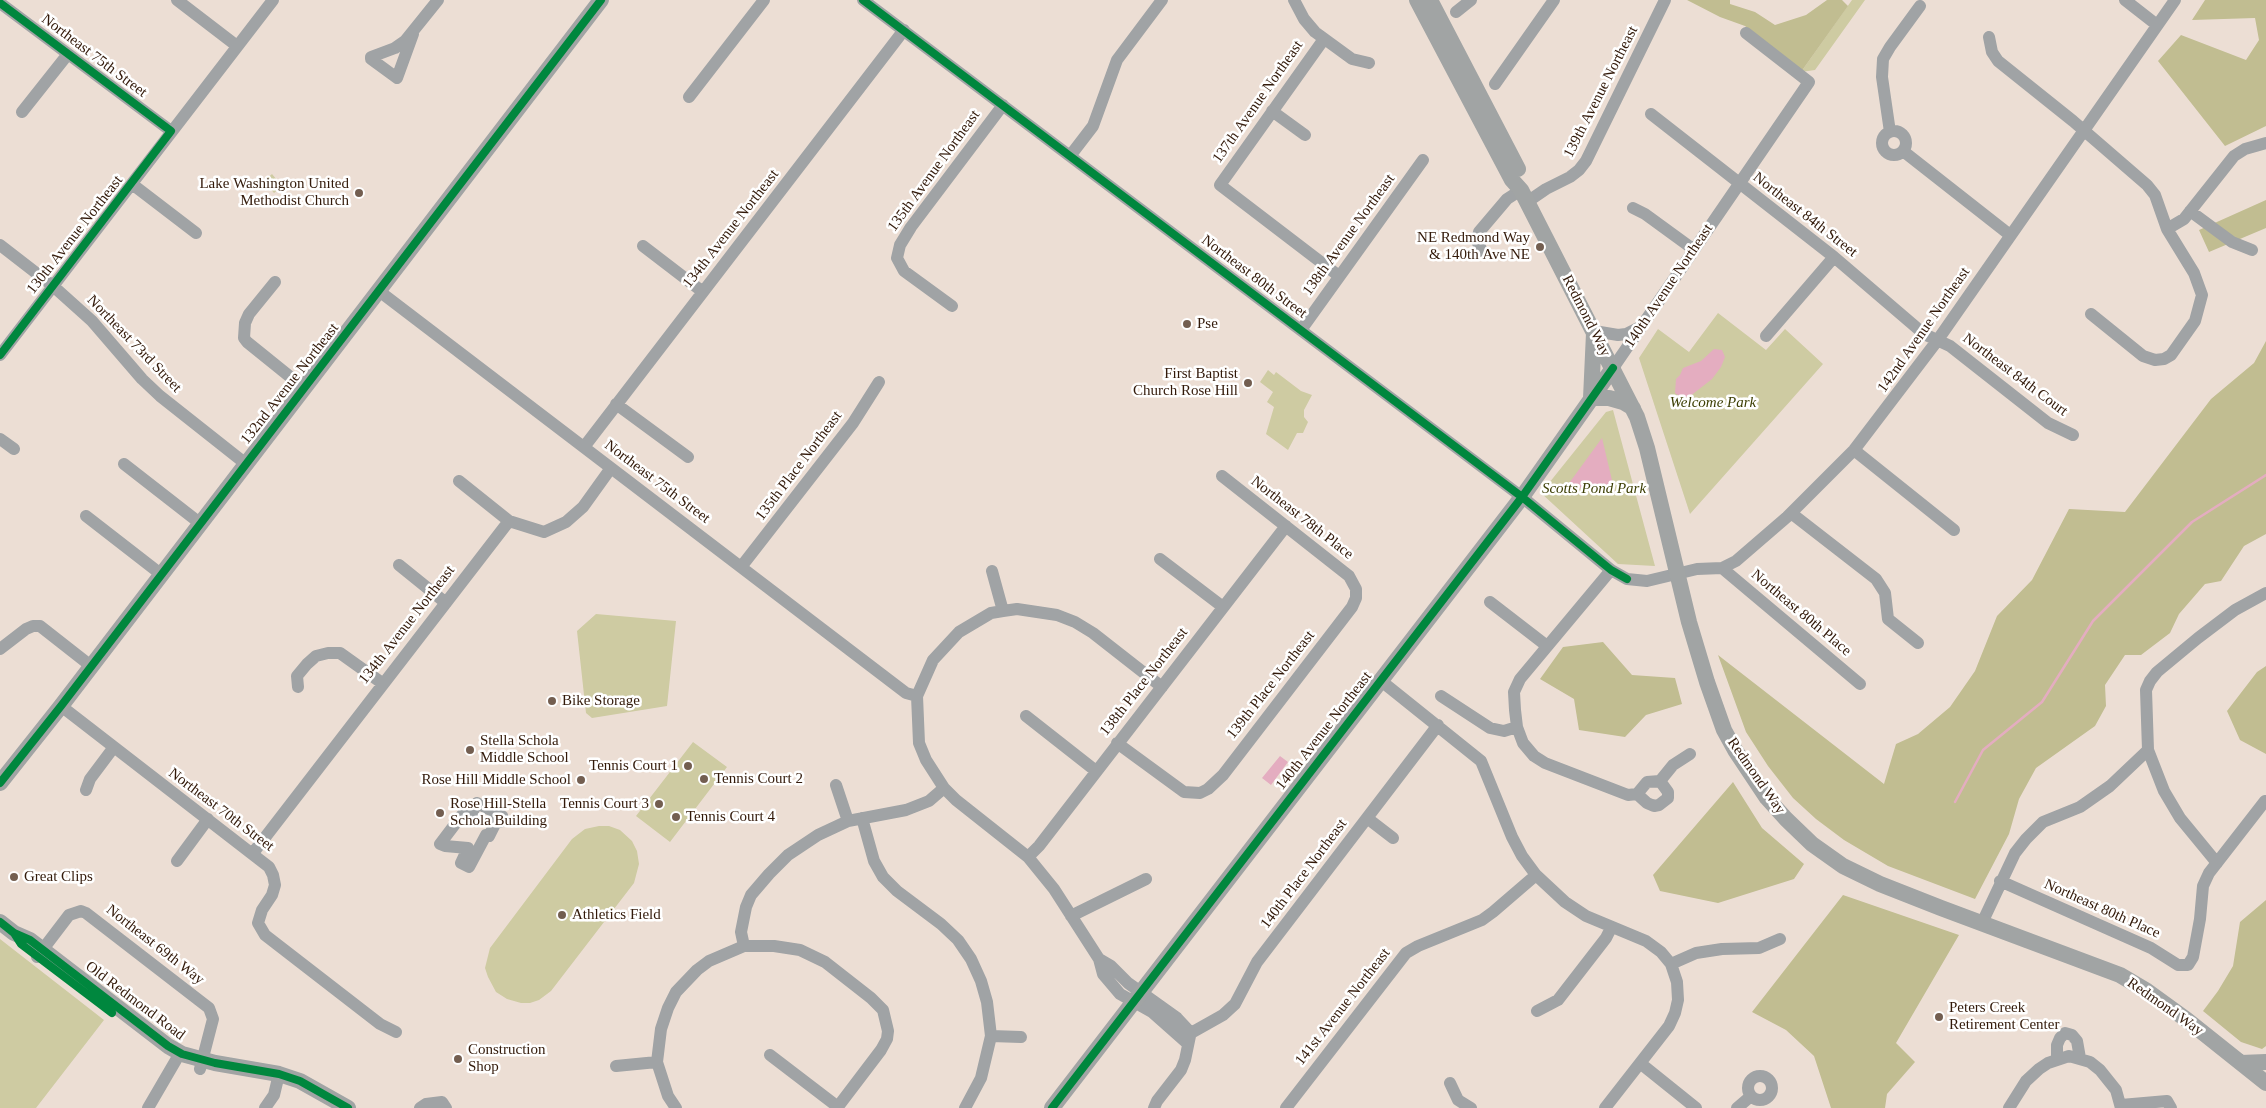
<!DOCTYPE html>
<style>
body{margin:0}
canvas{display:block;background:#ecded4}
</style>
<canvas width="2266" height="1108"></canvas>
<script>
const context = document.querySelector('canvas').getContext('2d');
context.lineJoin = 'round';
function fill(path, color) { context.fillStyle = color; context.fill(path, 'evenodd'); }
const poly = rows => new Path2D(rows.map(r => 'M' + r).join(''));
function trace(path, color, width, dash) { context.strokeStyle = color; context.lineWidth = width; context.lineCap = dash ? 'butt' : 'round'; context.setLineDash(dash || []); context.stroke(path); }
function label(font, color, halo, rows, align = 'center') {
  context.font = font + ' "Times New Roman",serif'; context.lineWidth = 5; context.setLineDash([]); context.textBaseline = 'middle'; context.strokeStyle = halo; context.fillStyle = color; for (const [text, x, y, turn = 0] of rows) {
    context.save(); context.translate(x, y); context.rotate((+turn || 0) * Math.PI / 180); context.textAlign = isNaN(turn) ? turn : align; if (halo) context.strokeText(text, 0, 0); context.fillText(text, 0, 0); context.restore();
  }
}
fill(poly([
 [1852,0,1865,0,1815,70,1801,72],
 [272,174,282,186,274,193,264,181],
 [1718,313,1766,350,1785,329,1823,364,1690,514,1639,358,1658,329,1689,352],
 [1268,370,1274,375,1276,372,1301,391,1312,395,1304,410,1304,417,1308,422,1303,433,1297,433,1288,450,1266,434,1274,407,1267,402,1273,392,1260,382],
 [1613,410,1655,566,1618,564,1541,493,1606,412],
 [596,614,676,621,667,706,592,718,586,713,577,631],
 [693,742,727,767,670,842,636,816],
 [599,826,609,826,620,830,632,841,637,851,639,864,634,883,551,991,539,1000,530,1003,521,1003,507,999,496,992,488,977,485,968,490,948,572,839,585,829],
 [0,939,104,1020,36,1108,0,1108]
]), '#cecba2');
fill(poly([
 [1687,0,1730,0,1730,4,1755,12,1775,25,1806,15,1827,0,1842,0,1848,6,1801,72,1745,26,1720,17],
 [2205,0,2266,0,2266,126,2225,146,2158,61,2181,35,2246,60,2259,40,2255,18,2192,20],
 [2266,200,2266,228,2209,252,2199,230],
 [2266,341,2266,534,2244,546,2221,581,2205,584,2179,614,2170,633,2141,655,2125,655,2105,685,2106,706,2095,726,2036,768,2019,799,2009,834,1975,899,1888,866,1844,840,1816,819,1793,798,1768,766,1746,732,1718,655,1884,784,1896,744,1918,734,1950,707,1975,671,1997,616,2032,580,2069,509,2125,512,2211,399,2254,363],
 [1603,642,1632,675,1675,678,1682,704,1646,715,1625,737,1579,730,1574,699,1540,679,1563,647],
 [2266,666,2266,754,2240,740,2227,711,2257,672],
 [1733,782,1762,828,1804,864,1794,879,1718,903,1660,891,1653,875],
 [1843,895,1959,935,1896,1043,1915,1062,1887,1094,1885,1108,1831,1108,1814,1056,1786,1030,1752,1012],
 [2266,900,2266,1046,2262,1049,2241,1042,2203,1011,2218,991,2233,966,2240,922]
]), '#c1bd91');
fill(poly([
 [1714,349,1722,350,1725,357,1721,367,1712,379,1689,397,1680,397,1675,393,1676,379,1680,375,1683,368,1701,361],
 [1602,438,1615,493,1567,486],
 [1280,756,1288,762,1271,785,1262,778]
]), '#e4adc0');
trace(poly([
 [1955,802,1983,750,2042,702,2093,621,2192,522,2266,475]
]), '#e4adc0', 2.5);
trace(poly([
 [177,0,237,46],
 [863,0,1522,497,1611,570,1627,579,1647,581,1697,569,1722,568,1736,561,1787,517,1854,450,1937,341,2175,0],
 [1294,0,1304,19,1315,32,1352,59,1369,63],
 [2125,0,2157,25],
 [0,3,171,131],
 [1456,12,1471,0],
 [413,34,397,78,371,59,371,57,395,48,405,41,438,0],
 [1989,37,1992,52,1998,61,2073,121,2147,185,2155,195,2167,229,2194,273,2202,295,2195,321,2171,355,2164,359,2155,360,2143,356,2091,314],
 [1324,39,1220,185,1339,276],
 [1495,84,1554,0],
 [689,97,764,0],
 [1272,111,1305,135],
 [22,112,68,54],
 [1651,114,1834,257,1924,334,1950,346,2048,423,2073,435],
 '1882 143a12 12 0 1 1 24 0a12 12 0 1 1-24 0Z',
 [1890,132,1882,77,1883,59,1890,47,1920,6],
 [1903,151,2010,235],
 [1070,156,1093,126,1117,60,1162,0],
 [132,184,196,233],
 [1527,202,1546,189,1570,177,1579,170,1586,161,1665,0],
 [1633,208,1645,214,1693,249],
 [2190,211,2232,242,2252,250],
 [2167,229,2184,219,2234,156,2245,149,2266,143],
 [0,245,53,286,92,321,142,379,160,396,246,464],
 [643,246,703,292],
 [1482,251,1477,241,1479,232,1507,199,1521,190],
 [275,282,249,314,245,323,244,338,247,342,304,388],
 [379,291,906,693,917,696],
 [952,306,904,271,897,258,900,245,911,227,1003,105],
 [1301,330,1423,160],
 [1594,331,1618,335,1626,334,1640,327],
 [1766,336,1834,257],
 [0,355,273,0],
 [1613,368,1809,82,1746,33],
 [616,404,688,457],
 [0,439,14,449],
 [584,447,904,30],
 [1854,450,1954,530],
 [124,464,201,524],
 [459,481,509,521],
 [1791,513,1876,579,1885,593,1888,619,1918,643],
 [86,516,162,575],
 [1160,559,1223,607],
 [399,565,446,603],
 [741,567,853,423,879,382],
 [1722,568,1860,684],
 [1611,570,1520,679,1514,692,1515,710,1517,727,1523,743,1534,756,1545,763,1628,795,1637,794,1647,782,1660,781,1668,792,1668,798,1659,805,1654,806,1647,803,1637,794],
 [992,571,1003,611,1017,609,1057,615,1075,622,1093,633,1162,687],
 [1490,602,1547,646],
 [1003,611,991,613,959,632,933,660,917,696,919,743,926,760,944,788,956,800,1028,857,1054,889,1099,959],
 [0,649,26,629,33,626,40,626,91,666],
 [1380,680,1481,761,1512,837,1522,856,1536,875,1565,902,1586,916,1646,941,1661,952,1671,964,1696,953,1722,949,1759,948,1780,939],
 [298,687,297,676,307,664,316,656,328,653,340,653,382,683],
 [1441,696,1490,728,1504,731,1517,727],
 [61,706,269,867,273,875,275,885,272,895,262,910,258,923,265,935,380,1024,396,1032],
 [1026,716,1096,771],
 [1117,743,1184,792,1200,793,1208,789,1223,775,1352,607,1356,598,1356,589,1349,576,1222,476],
 [1660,781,1673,765,1690,754],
 [836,785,848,821],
 [86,790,90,779,114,747],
 [477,803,502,816,500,822,497,820,489,836,486,835,469,867,461,863,468,848,445,846,440,844,465,811,471,815,477,803],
 [862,818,874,861,883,877,897,891,941,924,958,940,971,959,981,981,987,1002,991,1036,981,1078,965,1108],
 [1367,818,1393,838],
 [253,853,509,521,544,532,566,522,583,507,611,468],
 [1028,857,1039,846,1286,526],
 [177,861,208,819],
 [2217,863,2180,818,2164,791,2148,750,2146,690,2150,681,2157,672,2198,638,2235,610,2266,593],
 [2000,881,2151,948,2178,965,2188,965,2193,957,2200,919,2203,886,2209,873,2265,801],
 [1071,916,1146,879],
 [1982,923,2015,853,2026,839,2043,822,2080,807,2110,786,2148,750],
 [744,946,774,946,800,950,825,962,871,998,883,1010,888,1031,887,1039,881,1050,837,1108],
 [37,957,69,915,81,911,86,913,209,1008,213,1019,200,1069],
 [1537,1011,1558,1000,1606,938,1611,928],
 [1191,1033,1223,1015,1235,1004,1257,962,1438,725],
 [991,1036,1021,1037],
 [1187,1043,1152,1012,1120,994,1103,974,1099,959,1111,966,1128,983,1177,1018,1191,1033],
 [770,1055,838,1107],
 [2057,1059,2057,1045,2060,1038,2065,1033,2072,1035,2077,1041,2080,1058],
 [657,1062,661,1029,668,1008,676,992,697,970,709,961,744,946,741,932,746,907,751,895,769,874,788,855,818,835,848,821,906,810,929,801,944,788],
 [1640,1063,1696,1108],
 [616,1066,657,1062,668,1096,676,1108],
 '1748 1088a12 12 0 1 1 24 0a12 12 0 1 1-24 0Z',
 [1450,1083,1458,1100,1471,1108],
 [2121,1105,2167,1101,2171,1108],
 [148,1108,176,1060],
 [265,1108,274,1095,279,1074],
 [420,1108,426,1104,442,1102,446,1108],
 [1154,1108,1157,1101,1181,1070,1185,1060,1190,1036],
 [1286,1108,1406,953,1418,946,1482,920,1493,912,1536,875],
 [1605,1108,1669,1026,1675,1013,1678,1000,1677,982,1671,964],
 [1737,1108,1751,1096],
 [2009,1108,2026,1081,2039,1069,2048,1063,2069,1056,2090,1062,2100,1070,2116,1090,2121,1108]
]), '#a0a3a5', 12);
trace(poly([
 [1417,0,1512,180,1521,190,1637,417,1647,448,1689,622,1707,682,1724,730,1735,750,1767,798,1786,819,1812,844,1843,866,1880,884,1941,908,2120,975,2147,991,2187,1020,2266,1083],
 [1430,0,1518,169],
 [1591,398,1594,333],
 [1591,398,1609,398,1623,402,1633,408],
 [0,783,61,706,601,0],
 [0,922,14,933,30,940,168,1046,182,1054,215,1063,279,1074,300,1081,348,1108],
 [2241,1063,2266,1062],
 [1052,1108,1522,497,1613,368]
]), '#a1a4a4', 16);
trace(poly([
 [863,0,1522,497,1611,570,1627,579],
 [0,3,171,131,0,355],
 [0,783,61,706,601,0],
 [0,922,14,933,30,940,168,1046,182,1054,215,1063,279,1074,300,1081,348,1108],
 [14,933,21,944,112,1013],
 [1052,1108,1522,497,1613,368]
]), '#00873e', 8);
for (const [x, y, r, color] of [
 [359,193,5,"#735e50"],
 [1540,247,5,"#735e50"],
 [1187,324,5,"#735e50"],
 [1248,383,5,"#735e50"],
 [552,701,5,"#735e50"],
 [470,750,5,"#735e50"],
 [688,766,5,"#735e50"],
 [704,779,5,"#735e50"],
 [581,780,5,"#735e50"],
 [659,804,5,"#735e50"],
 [440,813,5,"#735e50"],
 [676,817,5,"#735e50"],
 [14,877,5,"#735e50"],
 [562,915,5,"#735e50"],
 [1939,1017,5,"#735e50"],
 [458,1059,5,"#735e50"]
]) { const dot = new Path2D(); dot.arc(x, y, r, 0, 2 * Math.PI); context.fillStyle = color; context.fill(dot); trace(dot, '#fff', 2); }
label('15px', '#321909', '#fff', [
 ["Northeast 75th Street",94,56,37],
 ["139th Avenue Northeast",1601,92,-63],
 ["137th Avenue Northeast",1258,102,-55],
 ["135th Avenue Northeast",934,171,-54],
 ["Northeast 84th Street",1805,215,38],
 ["134th Avenue Northeast",731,229,-52],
 ["130th Avenue Northeast",75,235,-52],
 ["138th Avenue Northeast",1349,235,-54],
 ["Northeast 80th Street",1254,277,37],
 ["140th Avenue Northeast",1669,286,-56],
 ["Redmond Way",1586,316,63],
 ["142nd Avenue Northeast",1924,330,-55],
 ["Northeast 73rd Street",134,344,46],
 ["Northeast 84th Court",2015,375,37],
 ["132nd Avenue Northeast",290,384,-52],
 ["135th Place Northeast",799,466,-53],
 ["Northeast 75th Street",657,482,37],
 ["Northeast 78th Place",1302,518,38],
 ["Northeast 80th Place",1801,613,40],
 ["134th Avenue Northeast",407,625,-52],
 ["138th Place Northeast",1144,682,-52],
 ["139th Place Northeast",1271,685,-52],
 ["140th Avenue Northeast",1324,731,-52],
 ["Redmond Way",1756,776,55],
 ["Northeast 70th Street",221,810,37],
 ["140th Place Northeast",1304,874,-53],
 ["Northeast 80th Place",2102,909,24],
 ["Northeast 69th Way",155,945,38],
 ["Old Redmond Road",135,1001,37],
 ["141st Avenue Northeast",1343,1007,-52],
 ["Redmond Way",2165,1007,35]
]);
label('15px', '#321909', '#fff', [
 ["Lake Washington United",349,184,"right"],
 ["Methodist Church",349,201,"right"],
 ["NE Redmond Way",1530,238,"right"],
 ["& 140th Ave NE",1530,255,"right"],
 ["Pse",1197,324],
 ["First Baptist",1238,374,"right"],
 ["Church Rose Hill",1238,391,"right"],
 ["Bike Storage",562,701],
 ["Stella Schola",480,741],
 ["Middle School",480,758],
 ["Tennis Court 1",678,766,"right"],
 ["Tennis Court 2",714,779],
 ["Rose Hill Middle School",571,780,"right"],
 ["Rose Hill-Stella",450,804],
 ["Schola Building",450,821],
 ["Tennis Court 3",649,804,"right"],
 ["Tennis Court 4",686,817],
 ["Great Clips",24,877],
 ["Athletics Field",572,915],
 ["Peters Creek",1949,1008],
 ["Retirement Center",1949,1025],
 ["Construction",468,1050],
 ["Shop",468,1067]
], 'left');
label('italic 15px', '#3c3e03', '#fff', [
 ["Welcome Park",1713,403],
 ["Scotts Pond Park",1594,489]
]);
</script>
